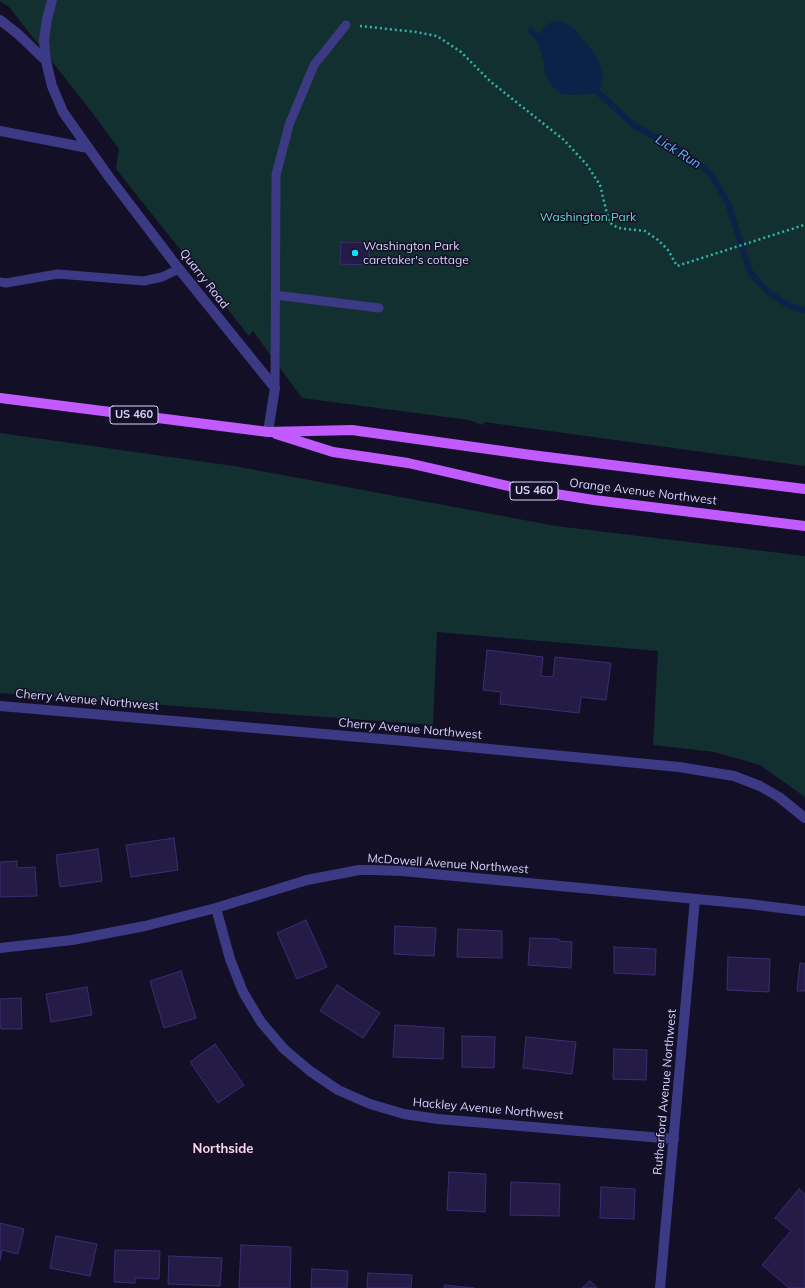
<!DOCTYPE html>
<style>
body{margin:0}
canvas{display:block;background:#130f26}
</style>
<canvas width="805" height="1288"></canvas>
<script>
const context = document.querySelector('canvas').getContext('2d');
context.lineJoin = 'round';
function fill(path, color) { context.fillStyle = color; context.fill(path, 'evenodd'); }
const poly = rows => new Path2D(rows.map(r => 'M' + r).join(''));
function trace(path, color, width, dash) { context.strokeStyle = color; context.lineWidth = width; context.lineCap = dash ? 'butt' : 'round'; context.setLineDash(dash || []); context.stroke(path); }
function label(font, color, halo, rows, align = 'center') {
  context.font = font + ' Mulish,sans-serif'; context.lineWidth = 3; context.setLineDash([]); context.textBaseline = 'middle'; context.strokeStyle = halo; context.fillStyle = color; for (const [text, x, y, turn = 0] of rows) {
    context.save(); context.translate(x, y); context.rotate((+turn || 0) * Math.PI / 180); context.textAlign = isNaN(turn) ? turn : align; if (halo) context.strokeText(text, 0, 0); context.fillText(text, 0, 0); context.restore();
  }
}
fill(poly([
 [0,0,805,0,805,466,484,422,483,425,469,420,302,398,253,331,249,336,116,169,119,149,91,111,9,7,0,1],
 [0,433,234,466,556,526,805,556,805,797,760,765,714,752,653,745,658,651,437,632,433,725,0,693]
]), '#12302f');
fill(poly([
 [554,21,562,22,573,27,595,54,600,65,603,76,602,85,598,92,590,94,571,95,561,94,552,86,545,74,544,62,538,44,538,38,541,31,546,25]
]), '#0c2248');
trace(poly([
 [531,31,543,43],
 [593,88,635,126,685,153,710,173,728,203,750,272,768,292,789,306,805,310]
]), '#0c2248', 6);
const building = poly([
 [341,242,369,243,369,265,340,264,341,242],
 [487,650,543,657,541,676,553,677,555,657,611,663,606,700,581,697,579,713,500,704,501,692,483,690,487,650],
 [174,838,178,870,131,877,126,845,174,838],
 [98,849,102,881,60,887,56,855,98,849],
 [17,861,17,868,35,867,37,896,0,897,0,862,17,861],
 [306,920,327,967,297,979,277,933,306,920],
 [395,926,436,928,434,956,394,954,395,926],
 [458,929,502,931,502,958,457,957,458,929],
 [530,938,559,939,559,941,572,942,571,968,528,965,530,938],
 [614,947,656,949,655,975,614,973,614,947],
 [728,957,770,959,769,992,727,990,728,957],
 [800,963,805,964,805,991,797,991,800,963],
 [181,971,196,1018,164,1028,150,981,181,971],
 [337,985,380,1013,363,1038,320,1011,337,985],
 [87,987,92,1015,51,1022,46,994,87,987],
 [21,998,22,1029,1,1029,1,1027,0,1027,0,999,21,998],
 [395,1025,444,1028,443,1059,393,1057,395,1025],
 [462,1036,495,1037,494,1068,462,1067,462,1036],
 [526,1037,576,1042,572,1074,523,1068,526,1037],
 [215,1044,244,1085,218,1103,190,1062,215,1044],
 [614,1049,647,1050,646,1080,613,1079,614,1049],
 [449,1172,486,1174,485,1212,447,1210,449,1172],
 [511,1182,560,1184,559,1216,510,1215,511,1182],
 [601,1187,635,1189,634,1219,600,1218,601,1187],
 [799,1189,805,1194,805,1288,789,1288,762,1265,791,1231,775,1218,799,1189],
 [0,1223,24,1229,18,1254,2,1250,0,1260,0,1223],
 [56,1236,97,1244,90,1276,50,1268,56,1236],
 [241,1245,291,1247,290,1288,239,1288,241,1245],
 [115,1250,160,1251,159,1279,135,1278,135,1283,114,1282,115,1250],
 [169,1256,222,1258,220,1286,168,1284,169,1256],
 [312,1269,348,1271,347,1288,311,1288,312,1269],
 [368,1273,412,1275,411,1288,367,1288,368,1273],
 [590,1281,597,1288,582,1288,590,1281],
 [445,1285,474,1288,444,1288,445,1285]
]);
fill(building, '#241b47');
trace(building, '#3b2d73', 1);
trace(poly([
 [360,26,416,32,437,36,461,52,491,82,564,140,587,165,600,185,609,222,618,228,645,231,658,240,668,250,677,266,804,225]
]), '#2fb8b0', 2.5, [2, 3]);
trace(poly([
 [0,282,6,283,58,274,144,281,162,277,179,269],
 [275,295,379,308],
 [275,388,276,175,289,125,314,65,346,25]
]), '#3d3a85', 9);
trace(poly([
 [0,20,18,34,46,61,52,86,63,112,109,177,179,269,275,388,268,432],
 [46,61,44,40,47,19,52,0],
 [0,131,88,148],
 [0,706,405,741,679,767,734,776,760,786,779,797,805,818],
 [216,908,230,959,243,992,261,1022,284,1049,310,1071,338,1090,370,1104,404,1114,438,1119,674,1139],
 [0,948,72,940,145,926,216,908,307,880,359,870,372,870,402,871,749,904,805,911],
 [660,1288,695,899]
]), '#3d3a85', 10);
trace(poly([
 [0,398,268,432,352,430,531,455,805,489],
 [276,434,333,452,408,463,517,488,594,500,805,526]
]), '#c25bff', 10);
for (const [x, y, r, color] of [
 [355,253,4,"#00e5ff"]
]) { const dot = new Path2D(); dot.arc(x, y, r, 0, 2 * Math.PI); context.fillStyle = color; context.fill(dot); trace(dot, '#130f26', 1.5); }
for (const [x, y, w] of [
 [134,415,48],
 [534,491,48]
]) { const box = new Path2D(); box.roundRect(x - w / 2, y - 9, w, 18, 3); context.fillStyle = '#130f26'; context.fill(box); trace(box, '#d9d4ff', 1); }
label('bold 11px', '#d9d4ff', null, [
 ["US 460",134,415],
 ["US 460",534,491]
]);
label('12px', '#5fe0c0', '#130f26', [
 ["Washington Park",588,217]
]);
label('12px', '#d9d4ff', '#130f26', [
 ["Washington Park",363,246],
 ["caretaker's cottage",363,260]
], 'left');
label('12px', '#d9d4ff', '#130f26', [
 ["Quarry Road",204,279,52],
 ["Orange Avenue Northwest",643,492,7],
 ["Cherry Avenue Northwest",87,700,5],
 ["Cherry Avenue Northwest",410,729,5],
 ["McDowell Avenue Northwest",448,864,4],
 ["Rutherford Avenue Northwest",665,1092,-85],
 ["Hackley Avenue Northwest",488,1109,5]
]);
label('italic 13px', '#62b6ff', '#130f26', [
 ["Lick Run",678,152,32]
]);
label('bold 13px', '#ffd6f0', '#130f26', [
 ["Northside",223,1149]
]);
</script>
